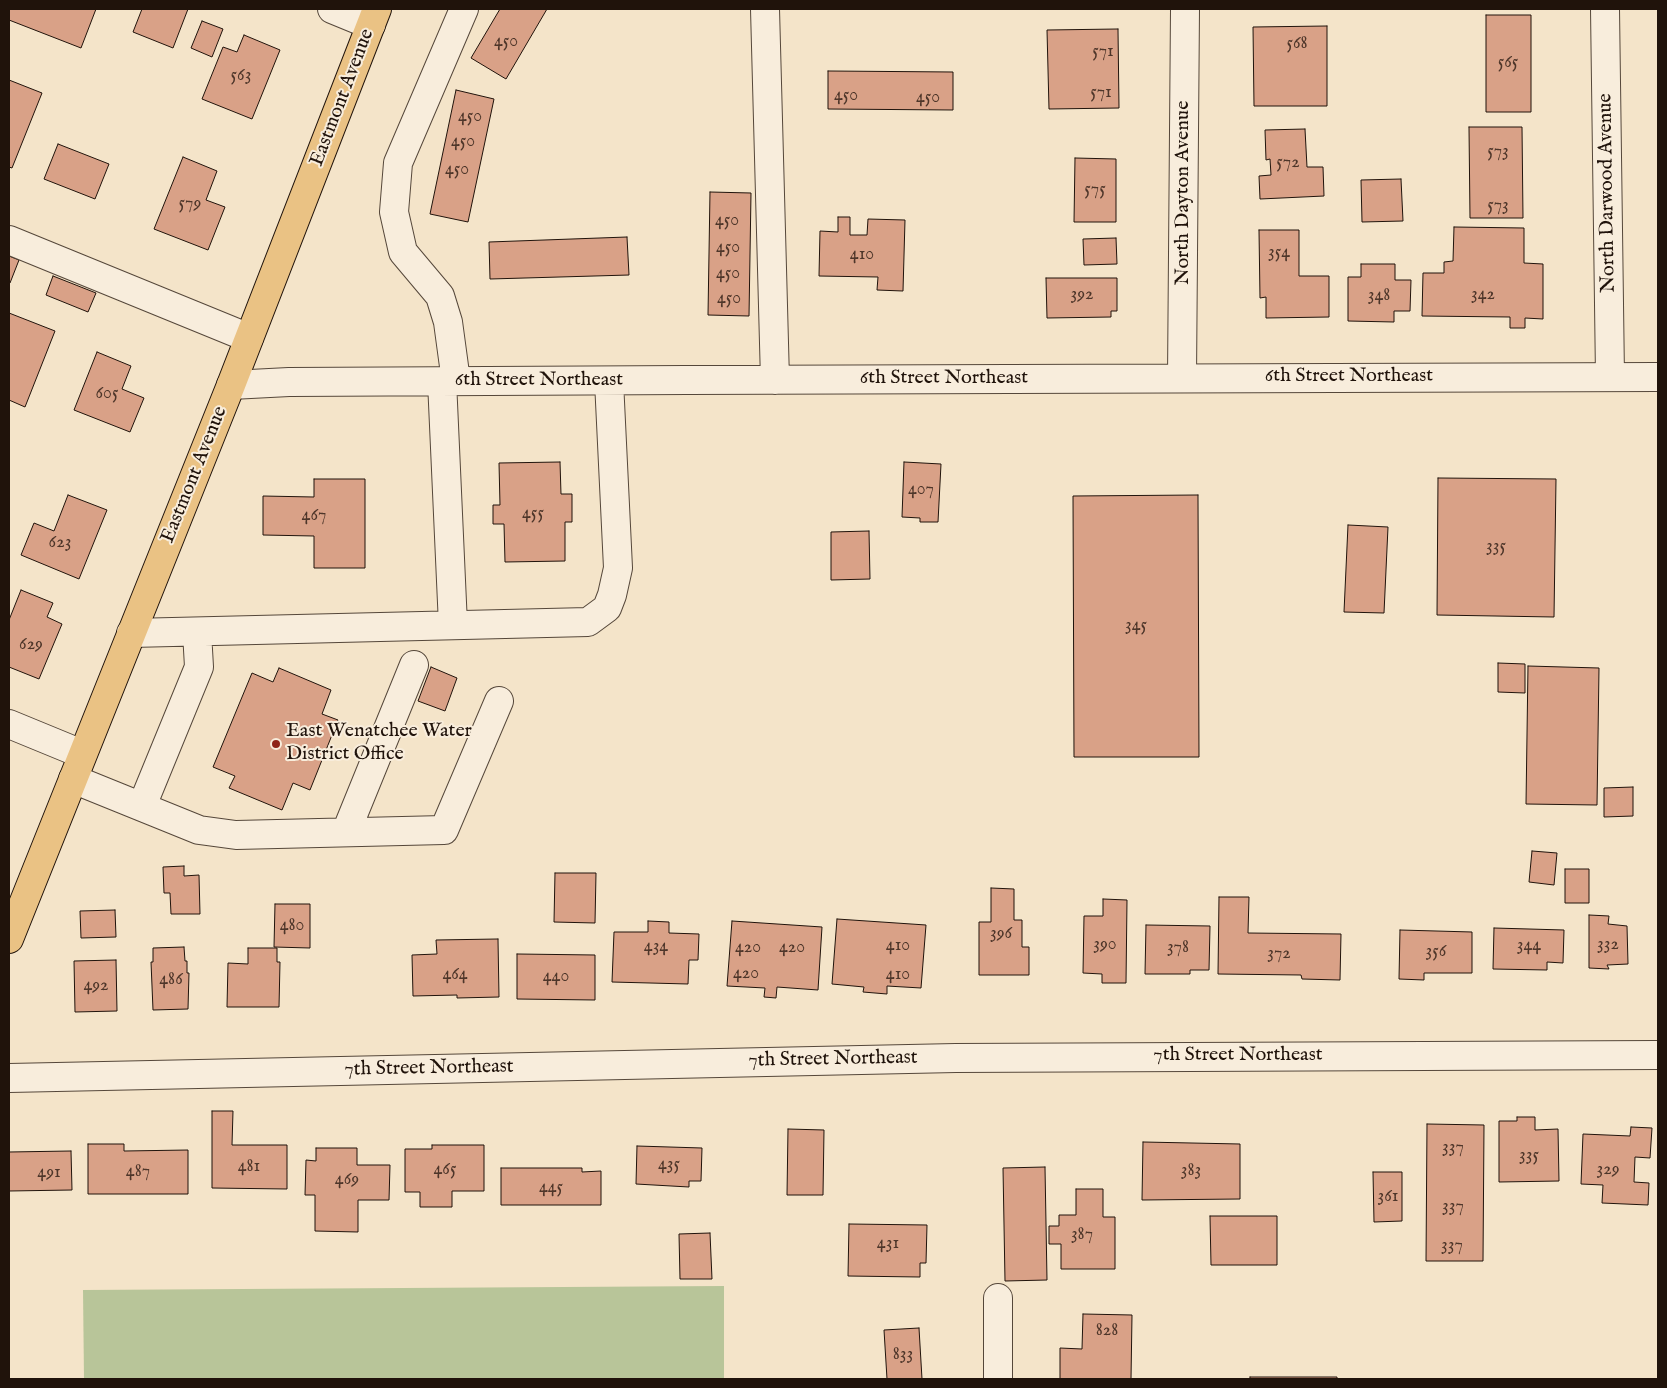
<!DOCTYPE html>
<style>
body{margin:0}
#map{position:relative;width:1667px;height:1388px;overflow:hidden;background:#f4e4c9;font-family:"IM FELL English",serif}
canvas{display:block}
.frame{position:absolute;inset:0;border:10px solid #20130b;pointer-events:none}
</style>
<div id="map">
<canvas width="1667" height="1388"></canvas>
<div class="frame"></div>
</div>
<script>
const context = document.querySelector('canvas').getContext('2d');
context.lineJoin = 'round';
function fill(path, color) { context.fillStyle = color; context.fill(path, 'evenodd'); }
const poly = rows => new Path2D(rows.map(r => 'M' + r).join(''));
function trace(path, color, width, dash) { context.strokeStyle = color; context.lineWidth = width; context.lineCap = dash ? 'butt' : 'round'; context.setLineDash(dash || []); context.stroke(path); }
function label(font, color, halo, rows, align = 'center') {
  context.font = font + ' "IM FELL English",serif'; context.lineWidth = 4; context.setLineDash([]); context.textBaseline = 'middle'; context.strokeStyle = halo; context.fillStyle = color; for (const [text, x, y, turn = 0] of rows) {
    context.save(); context.translate(x, y); context.rotate((+turn || 0) * Math.PI / 180); context.textAlign = isNaN(turn) ? turn : align; if (halo) context.strokeText(text, 0, 0); context.fillText(text, 0, 0); context.restore();
  }
}
fill(poly([
 [724,1286,724,1379,84,1379,83,1290]
]), '#b8c599');
const building = poly([
 [9,9,96,9,81,48,9,20,9,9],
 [142,9,188,9,173,48,133,32,142,9],
 [500,9,547,9,506,79,471,58,500,9],
 [1486,15,1531,15,1531,112,1486,112,1486,15],
 [202,21,223,29,212,57,191,48,202,21],
 [1327,26,1327,106,1254,106,1253,27,1327,26],
 [1118,29,1119,108,1049,109,1047,30,1118,29],
 [244,35,280,50,252,119,202,99,223,47,237,52,244,35],
 [828,71,953,72,953,110,828,109,828,71],
 [9,80,42,93,12,168,9,167,9,80],
 [456,90,494,99,468,222,430,214,456,90],
 [1469,127,1522,127,1523,218,1470,218,1469,127],
 [1305,129,1307,167,1323,167,1324,196,1260,199,1259,176,1271,175,1270,159,1266,160,1265,130,1305,129],
 [58,144,109,164,95,199,44,179,58,144],
 [183,157,217,171,206,200,225,207,208,250,154,229,183,157],
 [1075,158,1116,159,1116,222,1074,222,1075,158],
 [1401,179,1403,221,1362,222,1361,180,1401,179],
 [710,192,751,193,749,316,708,315,710,192],
 [838,217,850,217,850,235,867,235,868,219,905,220,903,291,877,290,878,277,819,276,820,231,838,232,838,217],
 [1454,227,1524,228,1524,263,1543,264,1543,319,1525,318,1525,328,1510,328,1510,317,1422,316,1423,273,1444,273,1444,262,1453,261,1454,227],
 [1259,230,1299,230,1299,276,1329,276,1329,317,1266,318,1266,297,1260,298,1259,230],
 [627,237,629,275,490,279,489,242,627,237],
 [1116,238,1117,264,1084,265,1083,239,1116,238],
 [9,256,19,260,10,283,9,282,9,256],
 [1361,264,1395,264,1395,280,1411,280,1410,311,1394,311,1394,322,1348,321,1348,277,1361,277,1361,264],
 [53,276,96,293,88,312,46,295,53,276],
 [1046,278,1117,278,1117,311,1111,311,1111,317,1047,318,1046,278],
 [9,313,55,331,25,407,9,400,9,313],
 [97,352,131,366,122,389,144,398,130,432,74,410,97,352],
 [560,462,561,494,572,494,572,522,565,522,565,561,505,562,504,524,493,524,493,505,500,505,499,463,560,462],
 [904,462,941,464,938,522,920,522,920,518,902,517,904,462],
 [1438,478,1556,479,1554,617,1437,615,1438,478],
 [314,479,365,479,365,568,314,568,314,536,263,535,263,496,314,497,314,479],
 [68,495,107,510,79,579,21,555,34,523,54,531,68,495],
 [1198,495,1199,757,1074,757,1073,496,1198,495],
 [1348,525,1388,527,1384,613,1344,612,1348,525],
 [869,531,870,579,831,580,831,532,869,531],
 [21,590,53,603,47,617,62,624,39,679,9,667,9,620,21,590],
 [1498,663,1525,664,1525,693,1498,692,1498,663],
 [1528,666,1599,668,1597,805,1526,804,1528,666],
 [431,667,457,678,445,711,418,701,431,667],
 [279,668,331,690,322,714,338,720,310,790,293,783,282,810,229,788,235,776,213,767,252,673,273,682,279,668],
 [1633,787,1633,816,1604,817,1604,788,1633,787],
 [1532,851,1557,853,1554,885,1529,882,1532,851],
 [184,866,184,876,199,875,200,914,171,914,170,893,164,893,163,867,184,866],
 [1565,869,1589,869,1589,903,1565,903,1565,869],
 [555,873,596,873,595,923,554,922,555,873],
 [991,888,1014,889,1014,920,1022,920,1022,947,1029,947,1029,975,979,975,979,922,991,922,991,888],
 [1219,897,1249,897,1248,933,1341,934,1340,980,1302,979,1301,975,1218,974,1219,897],
 [1103,899,1127,900,1126,983,1102,983,1102,974,1083,973,1084,916,1103,916,1103,899],
 [275,904,310,904,310,948,274,947,275,904],
 [115,910,116,937,81,938,80,911,115,910],
 [1589,915,1609,916,1608,924,1627,926,1628,964,1607,965,1609,969,1589,968,1589,915],
 [837,919,926,925,921,988,887,986,887,994,863,992,864,987,832,984,837,919],
 [648,921,669,922,669,933,699,934,698,960,689,960,688,984,612,982,614,932,648,932,648,921],
 [732,921,822,927,818,990,777,987,776,998,764,997,765,988,727,986,732,921],
 [1146,925,1210,926,1209,970,1190,970,1190,974,1145,974,1146,925],
 [1494,928,1564,930,1563,963,1547,962,1547,970,1493,969,1494,928],
 [1400,930,1472,932,1472,973,1424,973,1424,980,1399,979,1400,930],
 [498,939,499,997,457,998,457,995,413,996,412,955,437,954,436,940,498,939],
 [184,947,185,961,187,961,187,973,189,973,188,1009,153,1010,151,962,153,962,153,948,184,947],
 [248,948,277,948,277,962,280,962,279,1007,227,1007,228,963,248,964,248,948],
 [517,954,595,955,595,1000,517,999,517,954],
 [116,960,117,1011,75,1012,74,961,116,960],
 [212,1111,233,1111,232,1145,287,1145,287,1189,212,1188,212,1111],
 [1517,1117,1535,1117,1535,1130,1558,1129,1559,1181,1499,1182,1499,1121,1517,1121,1517,1117],
 [1427,1124,1484,1125,1483,1261,1426,1261,1427,1124],
 [1631,1127,1652,1128,1650,1158,1635,1157,1634,1182,1649,1183,1648,1205,1602,1203,1603,1185,1581,1184,1583,1134,1630,1136,1631,1127],
 [788,1129,824,1130,823,1195,787,1195,788,1129],
 [1143,1142,1240,1144,1240,1199,1142,1200,1143,1142],
 [88,1144,124,1144,124,1151,188,1150,188,1194,88,1194,88,1144],
 [432,1145,484,1145,484,1191,452,1191,452,1207,420,1207,420,1192,405,1192,405,1149,432,1149,432,1145],
 [637,1146,702,1148,701,1181,689,1181,689,1187,636,1184,637,1146],
 [316,1148,357,1148,357,1165,390,1165,389,1200,358,1200,358,1232,315,1231,315,1195,305,1195,306,1160,316,1161,316,1148],
 [71,1151,72,1190,9,1191,9,1152,71,1151],
 [1045,1167,1047,1280,1005,1281,1003,1168,1045,1167],
 [501,1168,582,1168,582,1172,601,1171,601,1205,501,1205,501,1168],
 [1373,1172,1402,1172,1402,1221,1374,1222,1373,1172],
 [1076,1189,1103,1189,1103,1217,1115,1217,1115,1269,1061,1269,1061,1244,1049,1244,1049,1226,1059,1226,1059,1215,1076,1215,1076,1189],
 [1210,1216,1277,1216,1277,1265,1211,1265,1210,1216],
 [849,1224,927,1225,926,1263,920,1263,920,1277,848,1276,849,1224],
 [710,1233,712,1279,680,1279,679,1234,710,1233],
 [1083,1314,1132,1315,1131,1379,1060,1379,1060,1348,1082,1349,1083,1314],
 [919,1328,922,1379,887,1379,884,1330,919,1328],
 [1250,1377,1337,1377,1337,1379,1250,1379,1250,1377]
]);
fill(building, '#d9a187');
trace(building, '#20130b', 1);
const minor = poly([
 [332,9,371,25],
 [765,9,775,380],
 [1605,9,1610,377],
 [9,240,249,338],
 [1182,377,1185,9],
 [442,381,453,625],
 [456,381,448,322,440,296,403,252,394,212,398,163,464,9],
 [231,385,289,382,687,380,1658,377],
 [131,633,588,622,607,608,612,595,618,568,609,381],
 [9,724,82,754],
 [73,779,199,830,236,835,444,830,499,701],
 [142,806,199,667,197,632],
 [346,832,414,665],
 [9,1078,956,1058,1658,1055],
 [998,1298,998,1379]
]);
const major = poly([
 [9,939,231,385,377,9]
]);
trace(minor, '#55473a', 30);
trace(major, '#20130b', 30);
trace(minor, '#f8eddc', 28);
trace(major, '#eac284', 28);
for (const [x, y, r, color] of [
 [276,744,5,"#8f2418"]
]) { const dot = new Path2D(); dot.arc(x, y, r, 0, 2 * Math.PI); context.fillStyle = color; context.fill(dot); trace(dot, '#f8eddc', 2); }
label('18px', '#4e362a', null, [
 ["450",506,42],
 ["568",1297,44],
 ["571",1103,52],
 ["565",1508,63],
 ["563",241,76],
 ["571",1101,93],
 ["450",846,96],
 ["450",928,98],
 ["450",470,117],
 ["450",463,142],
 ["573",1498,152],
 ["572",1288,163],
 ["450",457,170],
 ["575",1095,190],
 ["579",190,204],
 ["573",1498,206],
 ["450",727,221],
 ["450",728,248],
 ["354",1279,253],
 ["410",862,255],
 ["450",728,274],
 ["392",1082,295],
 ["342",1483,295],
 ["348",1379,296],
 ["450",729,299],
 ["605",107,394],
 ["407",921,490],
 ["455",533,514],
 ["467",314,516],
 ["623",60,543],
 ["335",1496,547],
 ["345",1136,626],
 ["629",31,645],
 ["480",292,926],
 ["396",1001,934],
 ["390",1105,945],
 ["332",1608,945],
 ["410",898,946],
 ["344",1529,946],
 ["434",656,947],
 ["420",748,948],
 ["420",792,948],
 ["378",1178,948],
 ["356",1436,952],
 ["372",1279,954],
 ["420",746,974],
 ["464",455,975],
 ["410",898,975],
 ["440",556,977],
 ["486",171,980],
 ["492",96,986],
 ["337",1453,1148],
 ["335",1529,1156],
 ["435",669,1165],
 ["481",249,1167],
 ["465",445,1170],
 ["329",1608,1170],
 ["383",1191,1171],
 ["487",138,1172],
 ["491",49,1173],
 ["469",347,1180],
 ["445",551,1188],
 ["361",1388,1197],
 ["337",1453,1207],
 ["387",1082,1235],
 ["431",888,1244],
 ["337",1452,1246],
 ["828",1107,1331],
 ["833",903,1355]
]);
label('20px', '#20130b', '#f8eddc', [
 ["Eastmont Avenue",343,98,-69],
 ["North Dayton Avenue",1184,193,-90],
 ["North Darwood Avenue",1608,193,-91],
 ["6th Street Northeast",1349,377],
 ["6th Street Northeast",944,379],
 ["6th Street Northeast",539,381],
 ["Eastmont Avenue",195,475,-68],
 ["7th Street Northeast",1238,1056],
 ["7th Street Northeast",833,1060,-1],
 ["7th Street Northeast",429,1069,-1]
]);
label('20px', '#20130b', '#f8eddc', [
 ["East Wenatchee Water",286,732],
 ["District Office",286,755]
], 'left');
</script>
